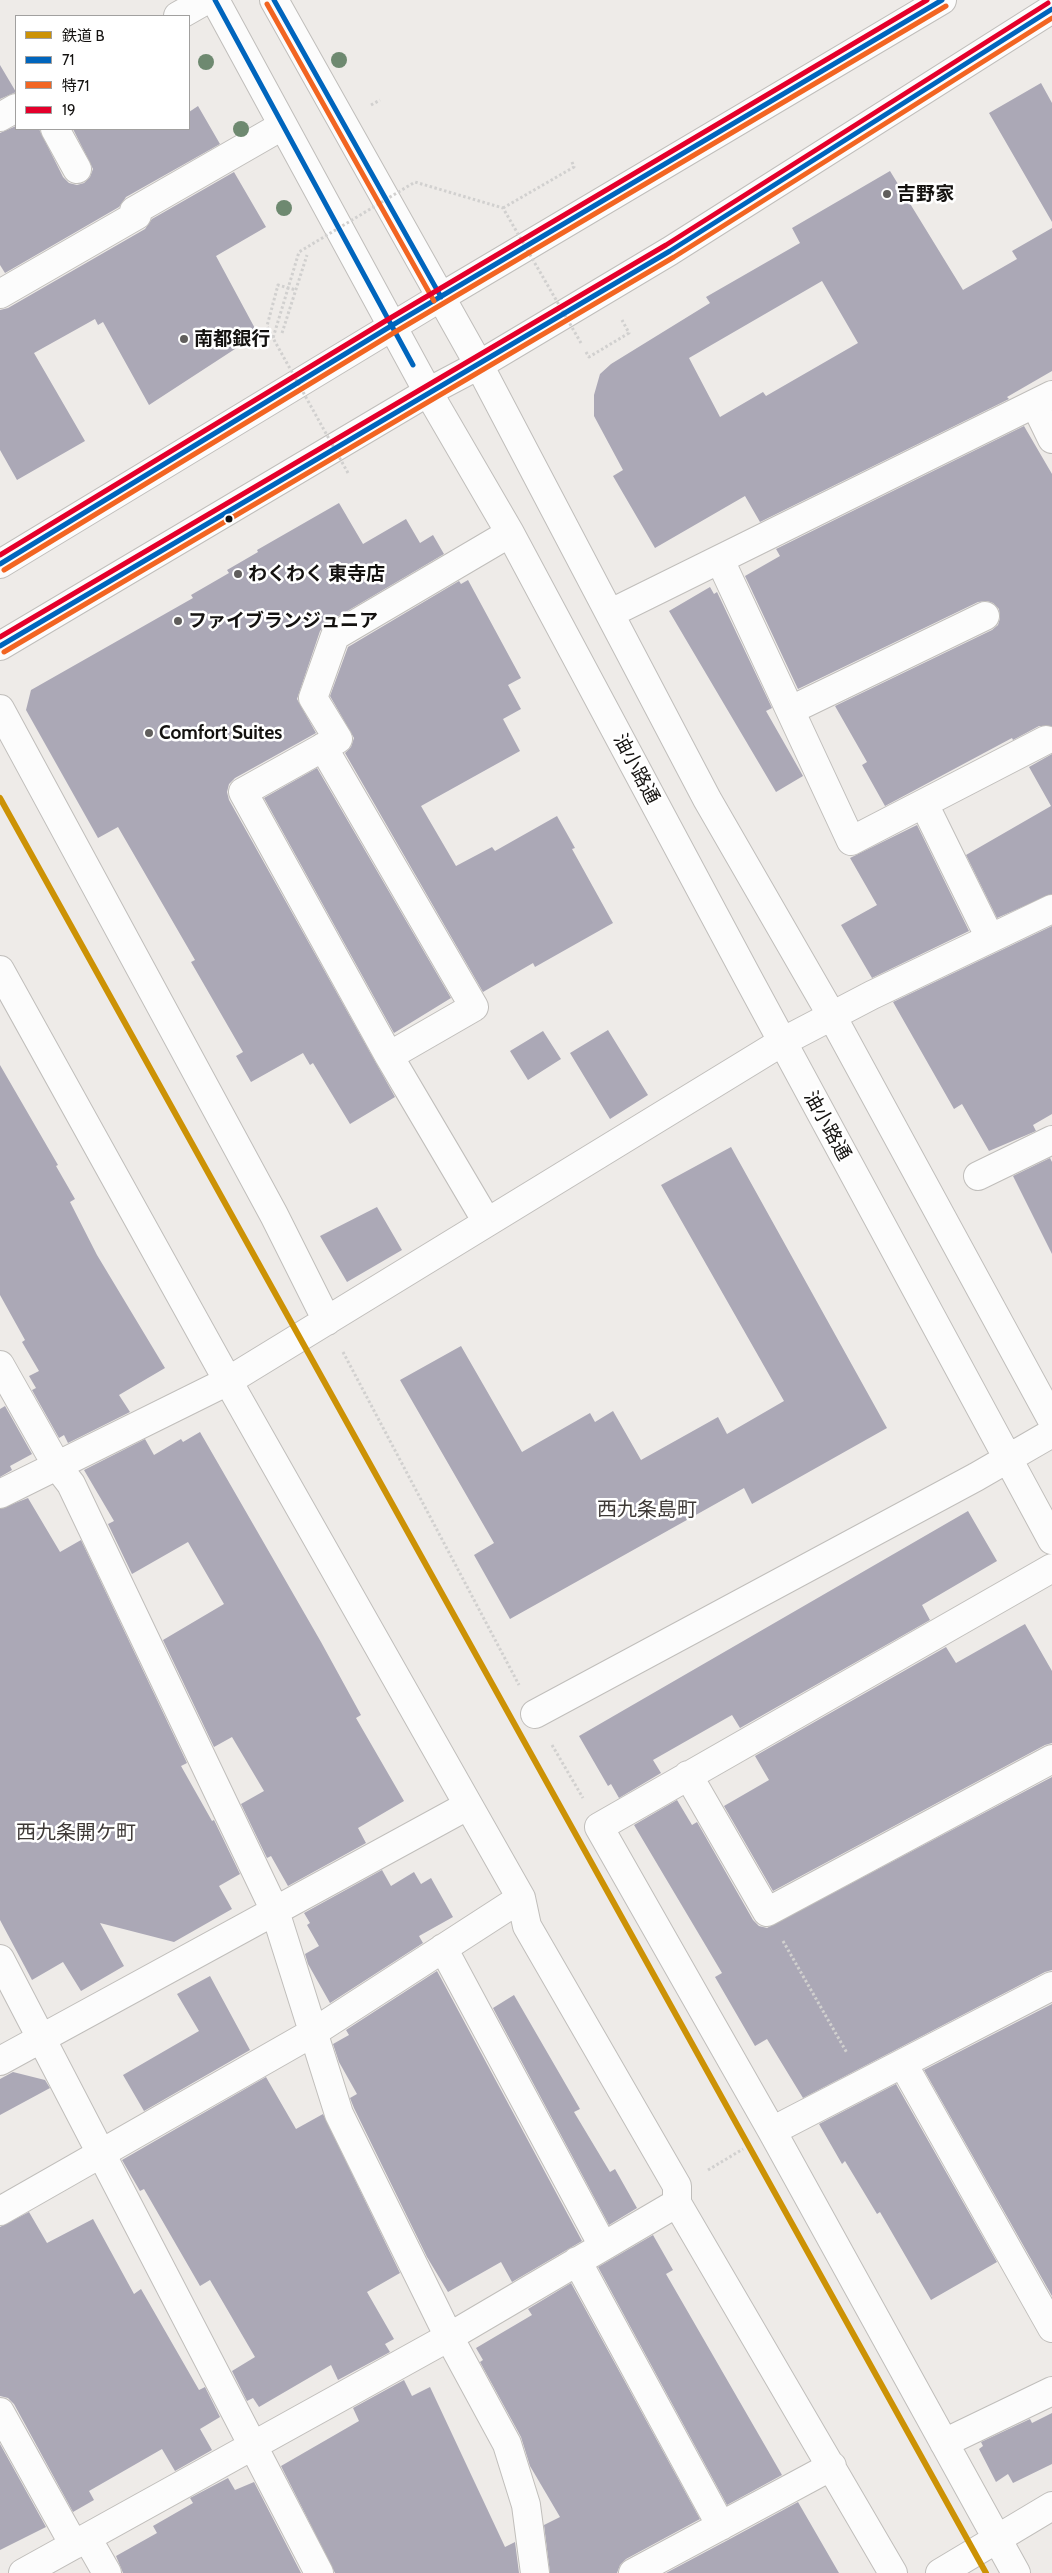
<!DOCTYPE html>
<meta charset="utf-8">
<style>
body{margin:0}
#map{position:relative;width:1052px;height:2573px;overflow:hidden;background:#eeebe8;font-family:Cabin,"Noto Sans JP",sans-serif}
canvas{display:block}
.legend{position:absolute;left:15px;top:15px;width:175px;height:115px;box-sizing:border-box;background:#fff;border:1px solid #a1a09f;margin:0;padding:6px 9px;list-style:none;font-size:15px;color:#141210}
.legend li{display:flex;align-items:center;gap:10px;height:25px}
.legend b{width:25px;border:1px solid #a1a09f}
</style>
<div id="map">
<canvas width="1052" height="2573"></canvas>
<ul class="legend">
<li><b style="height:6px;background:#cc9205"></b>鉄道 B</li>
<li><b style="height:6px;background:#0065bd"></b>71</li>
<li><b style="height:6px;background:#f26522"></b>特71</li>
<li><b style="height:6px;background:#e4002b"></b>19</li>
</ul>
</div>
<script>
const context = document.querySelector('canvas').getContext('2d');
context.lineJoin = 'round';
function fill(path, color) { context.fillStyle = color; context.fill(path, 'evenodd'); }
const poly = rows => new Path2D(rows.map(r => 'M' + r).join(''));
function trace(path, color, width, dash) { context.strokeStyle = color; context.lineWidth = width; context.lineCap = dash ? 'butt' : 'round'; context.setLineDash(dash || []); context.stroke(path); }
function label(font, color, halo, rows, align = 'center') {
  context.font = font + ' Cabin,"Noto Sans JP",sans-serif'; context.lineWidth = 5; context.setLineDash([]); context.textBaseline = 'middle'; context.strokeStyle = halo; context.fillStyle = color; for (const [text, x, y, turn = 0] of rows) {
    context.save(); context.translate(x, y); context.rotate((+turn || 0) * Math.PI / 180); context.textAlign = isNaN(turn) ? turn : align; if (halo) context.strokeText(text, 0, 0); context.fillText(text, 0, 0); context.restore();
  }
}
fill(poly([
 [0,65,16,92,0,99],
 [1041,83,1052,103,1052,222,989,113],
 [198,106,220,144,126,197,119,207,5,273,0,265,0,133,16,126,16,129,39,129,63,177,69,183,77,185,84,183,90,177,93,169,73,129,189,129,189,112],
 [890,171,963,290,1017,259,1012,251,1052,228,1052,371,1007,397,1009,399,760,522,745,496,655,548,613,476,623,470,594,416,594,395,600,374,611,364,710,303,706,297,800,243,792,228],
 [822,281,858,343,766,396,763,392,720,417,689,358],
 [234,172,266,227,216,256,258,334,149,405,103,322,98,325,95,319,34,353,85,441,17,480,0,450,0,310,8,308,145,229,152,219],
 [1024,426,1052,474,1052,726,1039,726,1013,740,1012,738,885,806,862,765,867,762,835,706,992,630,998,625,1000,618,999,609,993,603,987,601,978,602,798,689,745,576,780,556,776,549],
 [339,503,363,544,406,519,420,543,433,535,444,554,327,623,320,631,297,699,316,733,235,778,229,784,227,792,229,800,395,1097,350,1124,313,1063,310,1065,303,1053,251,1082,236,1056,243,1052,191,962,195,960,118,827,98,838,26,710,31,690,193,598,191,595,229,573,227,570,258,552,257,550],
 [468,580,521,678,508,685,521,709,503,719,520,751,421,806,456,866,492,847,495,851,557,816,575,848,572,849,613,923,535,967,533,963,483,992,345,753,351,747,354,738,330,696,348,647,459,581,461,584],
 [710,587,714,594,717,592,772,708,766,711,803,776,776,792,669,611],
 [1052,754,1052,894,997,918,966,855,1051,806,1029,767],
 [317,768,451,998,394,1033,264,798],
 [917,825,969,931,872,978,841,925,877,905,850,858],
 [1052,926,1052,1114,1033,1125,1036,1131,989,1151,962,1104,954,1109,893,1002],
 [608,1030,648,1095,610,1119,570,1053],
 [543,1031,561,1059,528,1080,510,1051],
 [0,1065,58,1165,56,1166,75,1199,70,1202,97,1255,165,1368,119,1395,130,1412,68,1443,64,1435,59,1438,32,1390,36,1388,29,1376,39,1371,22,1342,25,1340,0,1295],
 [731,1147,887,1428,752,1504,744,1488,510,1619,474,1555,494,1543,400,1380,461,1346,522,1452,590,1413,595,1422,613,1411,641,1460,718,1417,727,1434,784,1401,661,1185],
 [1050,1158,1052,1162,1052,1254,1013,1176],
 [377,1207,402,1250,347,1282,320,1236],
 [5,1406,32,1454,10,1466,12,1470,0,1477,0,1409],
 [200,1432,321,1642,361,1715,356,1718,404,1801,358,1828,366,1843,288,1886,271,1856,267,1858,241,1804,264,1791,232,1737,214,1747,163,1640,224,1604,188,1542,132,1574,108,1524,114,1521,84,1470,145,1439,154,1455,181,1439,183,1442],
 [28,1498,60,1552,81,1540,187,1763,181,1766,212,1821,214,1820,240,1874,219,1886,232,1909,174,1942,100,1923,124,1966,81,1991,63,1962,32,1980,0,1920,0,1509],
 [968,1511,997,1561,922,1605,930,1620,740,1728,732,1715,653,1760,661,1773,619,1798,611,1784,608,1786,579,1736],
 [1025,1624,1052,1671,1052,1743,1045,1745,773,1891,724,1806,769,1780,755,1756,946,1647,956,1663],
 [1052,1777,1052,1970,1045,1972,803,2098,767,2039,755,2046,715,1977,722,1973,634,1825,677,1800,692,1825,697,1822,753,1920,759,1926,767,1928],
 [382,1870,391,1886,414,1872,421,1884,431,1878,453,1917,419,1936,423,1943,330,2003,308,1964,305,1954,319,1946,307,1925,310,1923,304,1913],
 [437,1971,582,2241,512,2282,501,2262,448,2292,427,2257,354,2108,350,2098,357,2094,339,2062,333,2044,349,2035,346,2030],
 [210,1976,250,2050,144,2111,123,2075,199,2031,177,1994],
 [514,1995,580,2109,574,2112,610,2172,615,2169,637,2208,609,2225,493,2008],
 [1052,2004,1052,2296,924,2070],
 [13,2072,45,2080,50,2088,0,2115,0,2079],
 [266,2077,296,2129,323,2114,400,2273,367,2292,394,2339,385,2344,390,2352,338,2380,331,2365,259,2407,253,2398,247,2401,232,2371,255,2357,210,2280,200,2286,144,2189,140,2191,122,2160],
 [896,2084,997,2262,931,2300,880,2212,877,2214,845,2161,842,2164,819,2124],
 [29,2212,47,2243,93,2219,134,2294,141,2289,199,2390,205,2387,220,2417,200,2429,212,2450,175,2471,162,2449,89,2491,94,2500,73,2512,14,2404,8,2398,0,2396,0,2227],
 [653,2235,673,2270,666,2274,782,2475,727,2505,598,2267],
 [571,2283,700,2519,626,2559,620,2565,617,2573,550,2573,544,2525,560,2517,530,2466,521,2437,480,2362,483,2360,476,2348,532,2315,528,2309],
 [404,2380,412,2396,430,2387,505,2547,515,2542,519,2573,335,2573,281,2466,359,2421,353,2408],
 [1052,2413,1052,2464,1013,2483,1008,2474,996,2482,979,2449,983,2446,981,2442,1030,2419,1032,2423],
 [0,2444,46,2527,0,2550],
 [228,2478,235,2490,254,2482,301,2573,123,2573,116,2556,157,2533,153,2526,193,2503,190,2498],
 [798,2502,839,2573,666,2573,728,2540]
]), '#aba8b6');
const minor = poly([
 [178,16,206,0],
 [0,117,16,108],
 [55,129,77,169],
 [0,294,137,215,134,211,282,126],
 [479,365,707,799,832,1016,1052,1420],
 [428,392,510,533,748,978,1052,1540],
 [1035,404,1052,439],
 [720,560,851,841,1046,740],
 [611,613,1052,395],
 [0,709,274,1215,327,1321],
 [791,710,985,616],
 [323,747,474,1007,389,1056],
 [924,804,990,938],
 [0,970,228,1381,521,1898,527,1926,677,2186,677,2203,893,2573],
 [978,1176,1052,1140],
 [487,1222,389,1056,243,792,338,739,313,698,335,636,510,533],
 [0,1365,57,1466,71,1484,275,1911,339,2114,449,2337,507,2444,526,2505,535,2573],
 [0,1494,228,1381,782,1042,872,995,1052,909],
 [535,1714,976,1477,1052,1433],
 [688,1775,767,1912,1052,1759],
 [443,1948,603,2246],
 [0,1959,319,2573],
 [0,2061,467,1806],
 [903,2064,1052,2328],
 [772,2131,1052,1986],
 [0,2211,314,2032,521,1898],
 [577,2261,721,2526],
 [0,2412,74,2545],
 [944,2443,1052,2391],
 [87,2538,107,2573],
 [23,2573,449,2337,677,2203],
 [633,2573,832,2466],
 [940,2573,1052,2506],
 [1016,2573,772,2131,599,1827,1052,1568]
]);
const major = poly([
 [441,297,942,0],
 [479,365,670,251,1052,9]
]);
const highway = poly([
 [215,0,428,392],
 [0,564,441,297],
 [0,646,428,392,479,365,274,0]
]);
trace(minor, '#c0bebb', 30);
trace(major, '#c0bebb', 30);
trace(highway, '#c0bebb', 30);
trace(poly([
 [371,105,380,100],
 [503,208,574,167,572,162],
 [282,333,307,255],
 [273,338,267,326,278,285,296,290],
 [586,352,589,357,629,333,622,320],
 [343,1352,519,1685],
 [552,1745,583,1798],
 [783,1941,847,2053],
 [708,2170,743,2149]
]), '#d1d0cf', 3, [2.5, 2.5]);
trace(minor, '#fcfcfc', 28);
trace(major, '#fcfcfc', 28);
trace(highway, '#fcfcfc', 28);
trace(poly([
 [348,473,273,338,299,252,415,182,503,208,581,343]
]), '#d1d0cf', 3, [2.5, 2.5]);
trace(poly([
 [215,0,413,365],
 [274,0,441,297],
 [0,564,391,326,942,0],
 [0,646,670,251,1052,9]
]), '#0065bd', 5);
trace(poly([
 [267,4,434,301],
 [4,570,395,332,946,6],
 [4,652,674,257,1052,18]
]), '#f26522', 5);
trace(poly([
 [0,555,387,320,927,0],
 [0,637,666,245,1048,3]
]), '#e4002b', 5);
trace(poly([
 [0,798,986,2573]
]), '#cc9205', 6);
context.fillStyle = '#6e8970';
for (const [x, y] of [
 [339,60],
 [206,62],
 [241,129],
 [284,208]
]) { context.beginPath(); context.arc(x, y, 8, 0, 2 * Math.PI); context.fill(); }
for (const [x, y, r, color] of [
 [887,194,5,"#605e5c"],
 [184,339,5,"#605e5c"],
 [229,519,4.5,"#141210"],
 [238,574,5,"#605e5c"],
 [178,621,5,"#605e5c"],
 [149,733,5,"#605e5c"]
]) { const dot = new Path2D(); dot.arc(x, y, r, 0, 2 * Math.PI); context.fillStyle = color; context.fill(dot); trace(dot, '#fff', 2); }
label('bold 19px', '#141210', '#fff', [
 ["吉野家",897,194],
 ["南都銀行",194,339],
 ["わくわく 東寺店",248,574],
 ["ファイブランジュニア",188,621],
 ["Comfort Suites",159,733]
], 'left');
label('19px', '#141210', '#fff', [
 ["油小路通",636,769,62],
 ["油小路通",827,1126,61]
]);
label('20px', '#3e3936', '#fff', [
 ["西九条島町",647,1510],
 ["西九条開ケ町",76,1833]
]);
</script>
